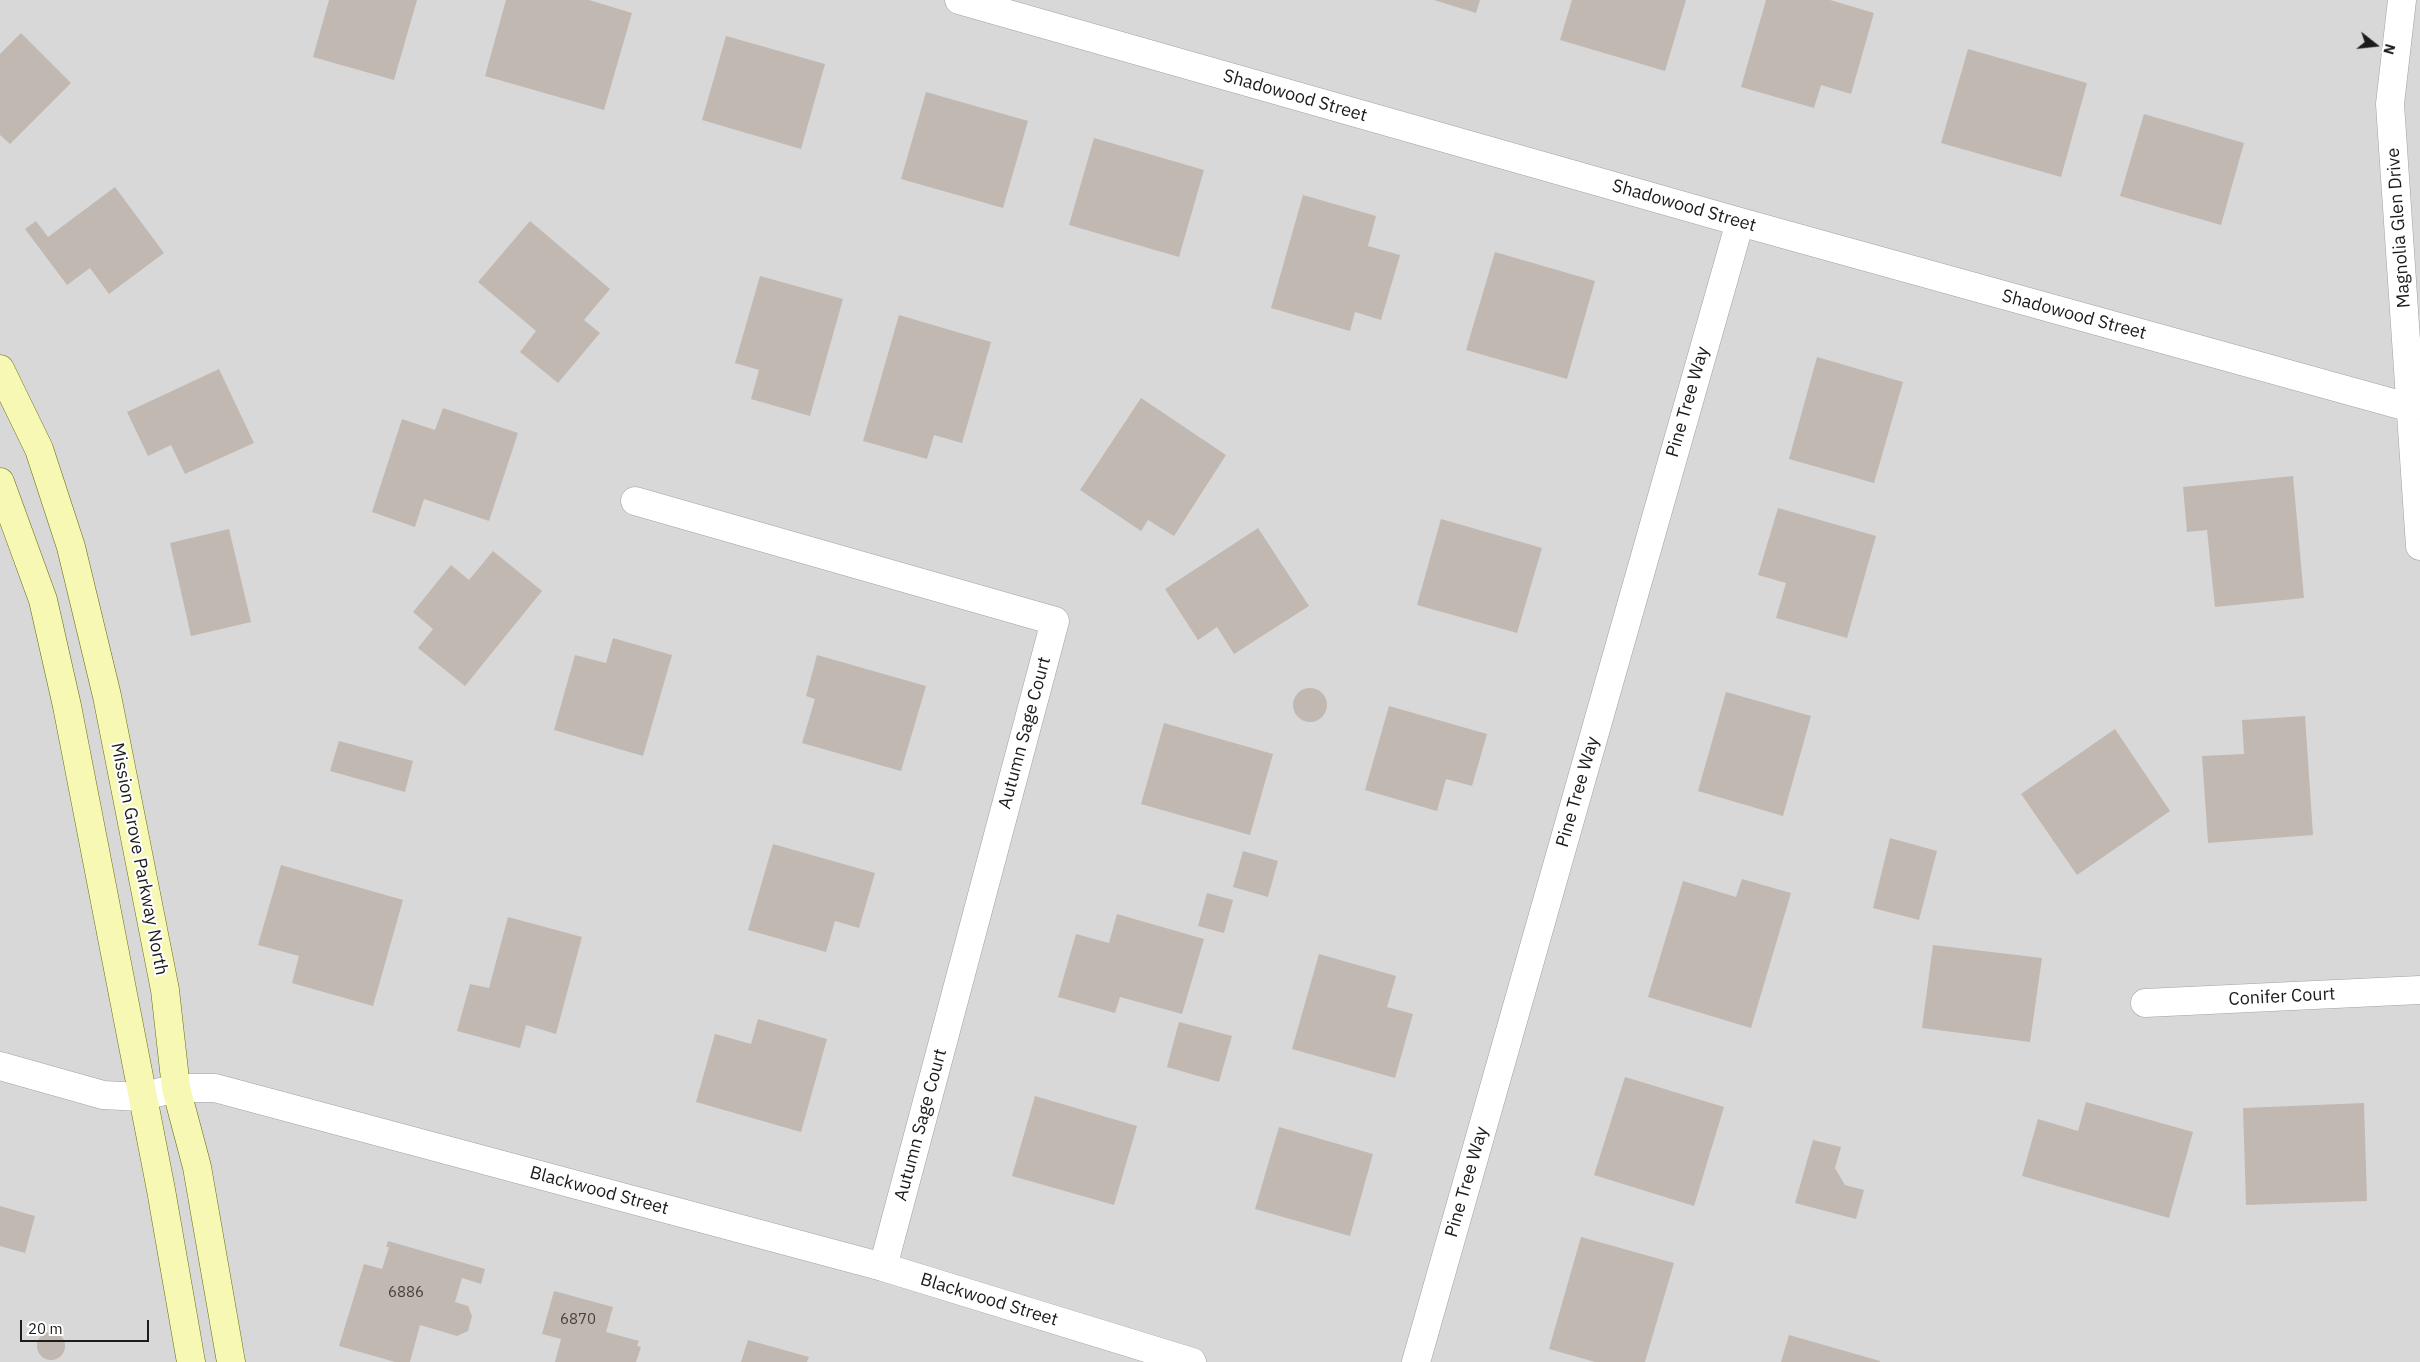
<!DOCTYPE html>
<style>
body{margin:0}
#map{position:relative;width:2420px;height:1362px;overflow:hidden;background:#ede9e1;font-family:"IBM Plex Sans",sans-serif}
canvas{display:block}
.north{position:absolute;left:2350px;top:20px;width:50px;height:50px;-webkit-text-stroke:4px #fff;paint-order:stroke;rotate:106deg;font-size:14px;font-weight:700;line-height:20px;text-align:center;color:#1b1b1b}
.north::after{content:'';display:block;margin:auto;width:18px;height:22px;background:#1b1b1b;clip-path:polygon(50% 0,100% 100%,50% 72%,0 100%)}
.scale{position:absolute;left:20px;top:1320px;width:129px;height:22px;box-sizing:border-box;border:2px solid #1b1b1b;border-top:0;padding-left:6px;font-size:15px;line-height:18px;white-space:nowrap;color:#1b1b1b;-webkit-text-stroke:4px #fff;paint-order:stroke}
</style>
<div id="map">
<canvas width="2420" height="1362"></canvas>
<div class="north">N</div>
<div class="scale">20 m</div>
</div>
<script>
const context = document.querySelector('canvas').getContext('2d');
context.lineJoin = 'round';
function fill(path, color) { context.fillStyle = color; context.fill(path, 'evenodd'); }
const poly = rows => new Path2D(rows.map(r => 'M' + r).join(''));
function trace(path, color, width, dash) { context.strokeStyle = color; context.lineWidth = width; context.lineCap = dash ? 'butt' : 'round'; context.setLineDash(dash || []); context.stroke(path); }
function label(font, color, halo, rows, align = 'center') {
  context.font = font + ' "IBM Plex Sans",sans-serif'; context.lineWidth = 4; context.setLineDash([]); context.textBaseline = 'middle'; context.strokeStyle = halo; context.fillStyle = color; for (const [text, x, y, turn = 0] of rows) {
    context.save(); context.translate(x, y); context.rotate((+turn || 0) * Math.PI / 180); context.textAlign = isNaN(turn) ? turn : align; if (halo) context.strokeText(text, 0, 0); context.fillText(text, 0, 0); context.restore();
  }
}
fill(poly([
 [0,0,2420,0,2420,1362,0,1362]
]), '#d9d8d8');
fill(poly([
 [329,0,417,0,394,80,313,57],
 [506,0,589,0,632,13,604,110,485,76],
 [1434,0,1480,0,1476,13],
 [1572,0,1686,0,1665,71,1560,40],
 [1766,0,1830,0,1874,13,1851,94,1821,85,1814,108,1741,87],
 [21,33,71,83,10,144,0,135,0,54],
 [726,36,825,64,801,149,702,120],
 [1968,49,2087,83,2061,177,1941,143],
 [926,92,1028,121,1003,208,901,179],
 [2144,114,2244,143,2221,225,2120,196],
 [1094,138,1204,170,1179,257,1069,225],
 [115,187,164,253,109,294,90,268,67,285,25,229,36,221,48,237],
 [1303,195,1376,216,1368,246,1400,255,1381,320,1355,312,1350,331,1271,308],
 [530,221,610,289,584,320,600,333,558,383,520,352,536,331,478,282],
 [1495,252,1595,281,1567,379,1466,350],
 [760,276,843,299,810,416,751,399,759,370,735,363],
 [899,315,991,342,962,443,934,435,927,459,863,441],
 [1817,357,1903,382,1874,483,1789,459],
 [219,369,254,443,185,474,171,445,148,456,127,412],
 [1141,398,1226,455,1174,536,1148,520,1141,531,1080,490],
 [443,408,518,433,489,521,424,499,415,527,372,512,402,419,435,430],
 [2293,476,2304,598,2215,607,2207,530,2187,532,2183,487],
 [1778,508,1876,536,1847,638,1776,618,1786,583,1758,575],
 [1441,519,1542,548,1517,633,1417,605],
 [1258,528,1309,606,1234,654,1217,627,1198,640,1165,589],
 [229,529,251,622,191,636,170,543],
 [493,551,542,591,465,686,418,648,433,629,413,612,451,565,469,580],
 [613,638,672,655,643,756,554,730,575,655,606,663],
 [817,655,926,686,901,771,802,743,815,699,806,696],
 '1293 705a17 17 0 1 1 34 0a17 17 0 1 1-34 0Z',
 [1726,692,1811,716,1783,816,1698,791],
 [1389,706,1487,734,1472,786,1446,779,1437,811,1365,790],
 [2305,716,2313,835,2208,843,2202,756,2244,754,2242,720],
 [1164,723,1273,754,1250,835,1141,804],
 [2115,729,2170,811,2077,875,2021,794],
 [339,741,413,761,405,792,330,771],
 [1890,838,1937,851,1919,920,1873,908],
 [773,844,875,873,859,928,835,921,826,952,748,930],
 [1243,851,1278,861,1268,897,1233,887],
 [281,865,403,900,373,1006,292,983,299,956,258,945],
 [1742,879,1791,893,1751,1028,1648,997,1683,881,1736,897],
 [1207,893,1233,900,1224,933,1198,926],
 [1117,914,1204,939,1182,1014,1120,997,1115,1013,1058,997,1076,934,1109,943],
 [508,917,582,937,556,1034,526,1025,520,1048,457,1031,470,984,489,988],
 [1933,945,2042,958,2030,1042,1922,1028],
 [1319,954,1396,976,1387,1007,1413,1014,1395,1078,1292,1049],
 [758,1019,827,1039,801,1132,696,1102,715,1034,751,1044],
 [1179,1022,1232,1036,1219,1082,1167,1067],
 [1625,1077,1724,1107,1694,1206,1594,1175],
 [1035,1096,1137,1126,1114,1205,1012,1176],
 [2086,1102,2193,1132,2169,1218,2022,1176,2038,1119,2078,1131],
 [2364,1103,2367,1201,2246,1205,2243,1108],
 [1279,1127,1373,1154,1350,1236,1255,1209],
 [1813,1140,1841,1147,1835,1168,1845,1185,1864,1190,1856,1219,1795,1203],
 [0,1206,35,1216,25,1253,0,1246],
 [1581,1237,1674,1263,1645,1362,1595,1362,1549,1349],
 [388,1241,485,1269,481,1284,462,1278,455,1302,468,1306,472,1316,468,1331,457,1336,420,1325,410,1362,395,1362,339,1346,364,1264,382,1269,389,1247,386,1247],
 [554,1291,613,1307,606,1332,639,1341,637,1346,641,1347,636,1362,555,1362,561,1339,542,1334],
 '37 1346a14 14 0 1 1 28 0a14 14 0 1 1-28 0Z',
 [1789,1335,1880,1361,1880,1362,1781,1362],
 [748,1340,809,1357,807,1362,741,1362]
]), '#c1b8b1');
const street = poly([
 [959,0,1740,222,2411,408],
 [2402,0,2390,104,2420,546],
 [635,501,1055,621,883,1267],
 [2145,1003,2420,990],
 [0,1066,103,1095,141,1097,176,1088,215,1088,883,1267,1192,1362],
 [1416,1362,1740,222]
]);
const secondary = poly([
 [0,369,39,449,71,547,107,696,165,990,176,1088,197,1167,231,1362],
 [0,482,43,600,67,706,161,1190,191,1362]
]);
trace(street, '#a2a2a2', 29);
trace(secondary, '#656e07', 29);
trace(street, '#fff', 28);
trace(secondary, '#f6f8b4', 28);
label('15px', '#444240', null, [
 ["6886",406,1293],
 ["6870",578,1320]
]);
label('18px', '#1b1b1b', '#fff', [
 ["Shadowood Street",1295,96,16],
 ["Shadowood Street",1684,206,16],
 ["Magnolia Glen Drive",2399,228,-94],
 ["Shadowood Street",2074,315,15],
 ["Pine Tree Way",1688,402,-74],
 ["Autumn Sage Court",1025,733,-75],
 ["Pine Tree Way",1578,792,-74],
 ["Mission Grove Parkway North",139,859,79],
 ["Conifer Court",2282,997,-3],
 ["Autumn Sage Court",921,1125,-75],
 ["Pine Tree Way",1467,1182,-74],
 ["Blackwood Street",599,1191,15],
 ["Blackwood Street",989,1300,17]
]);
</script>
